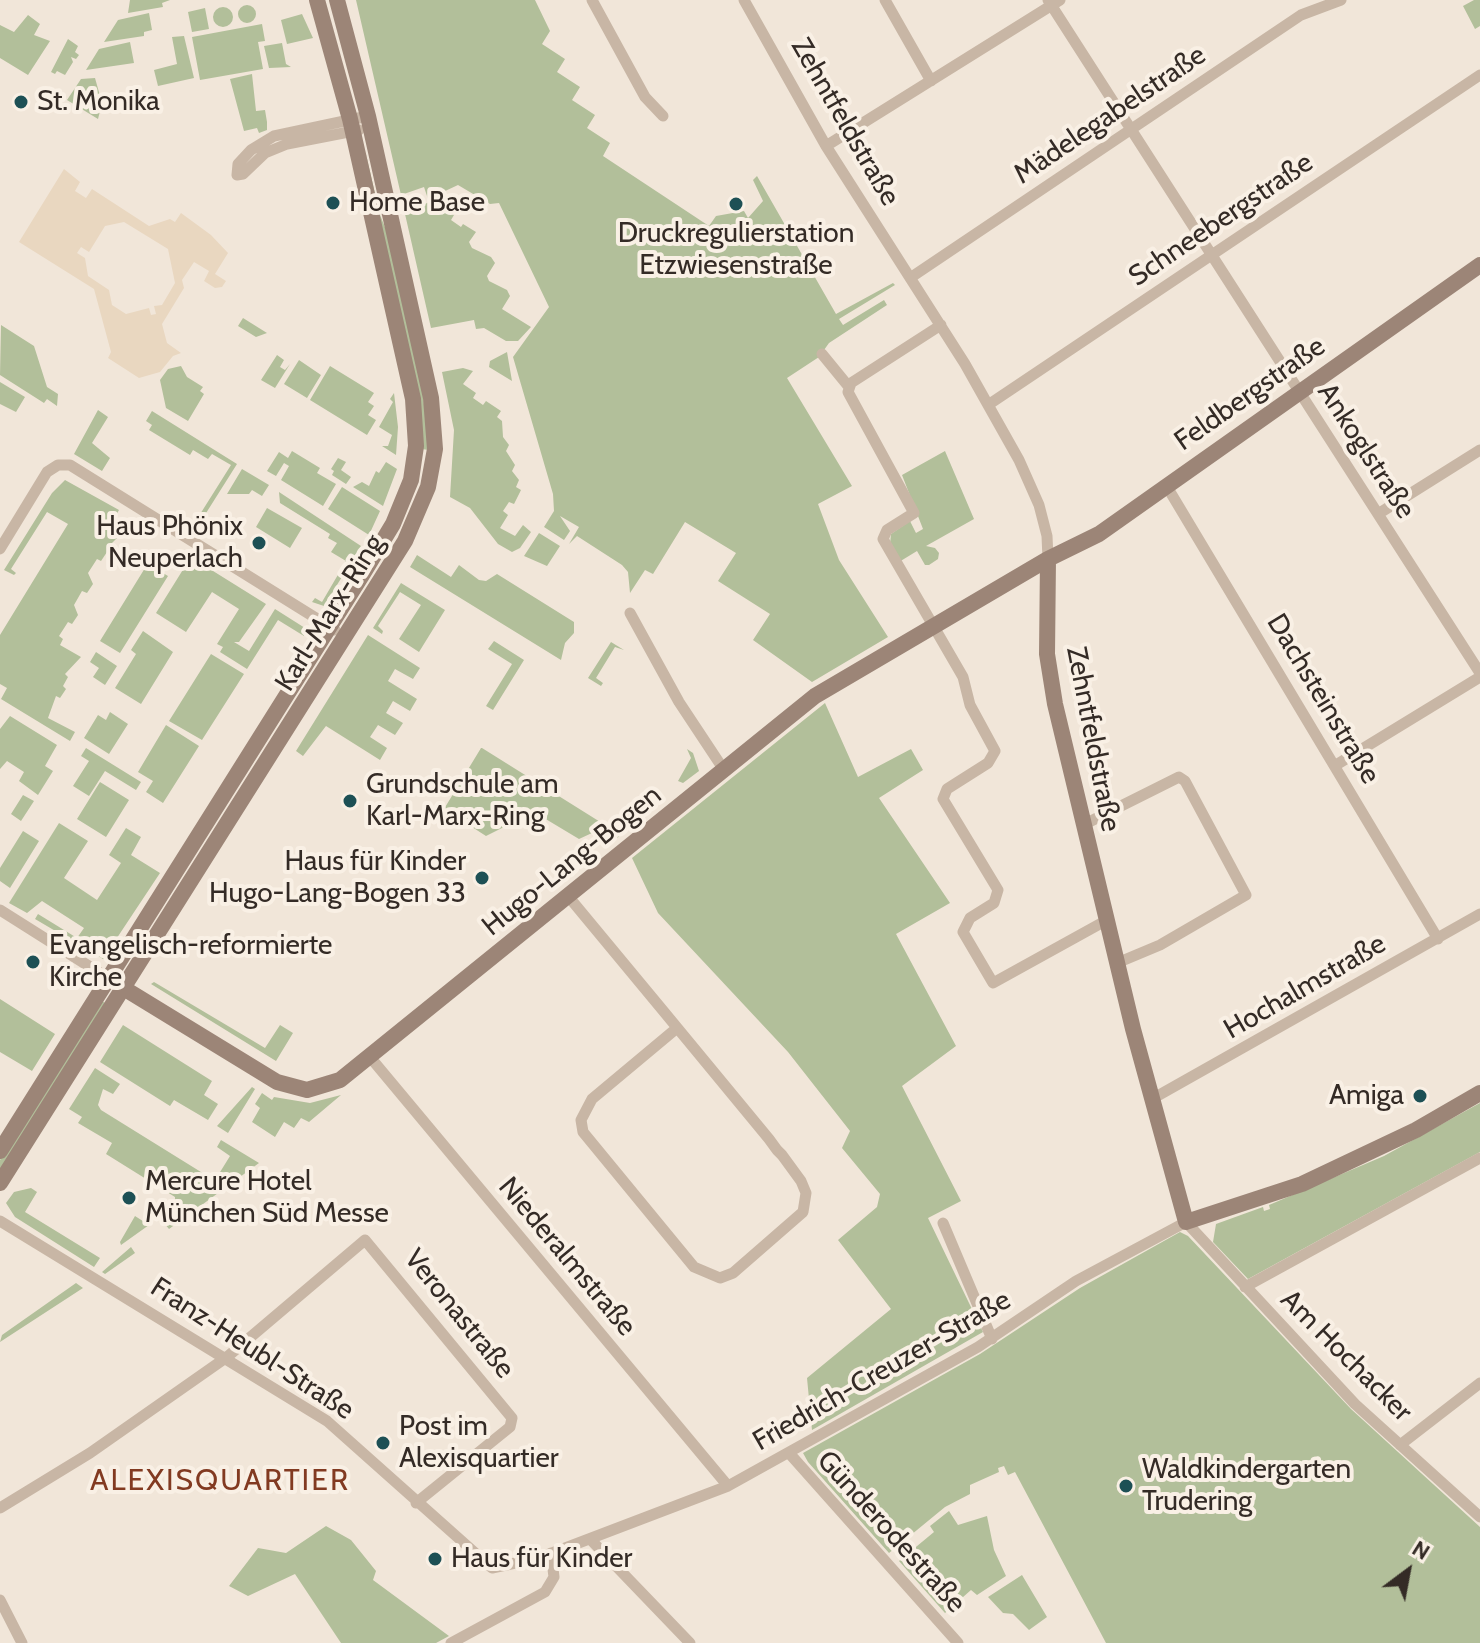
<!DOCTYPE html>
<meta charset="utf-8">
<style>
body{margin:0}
#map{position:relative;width:1480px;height:1643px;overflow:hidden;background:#f1e6d9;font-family:Cabin,sans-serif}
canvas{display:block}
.north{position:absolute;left:1368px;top:1531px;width:80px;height:80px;-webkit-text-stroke:6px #f9f0e5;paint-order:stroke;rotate:32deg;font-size:22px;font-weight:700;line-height:32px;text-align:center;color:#342b26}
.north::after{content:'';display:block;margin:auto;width:28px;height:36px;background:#342b26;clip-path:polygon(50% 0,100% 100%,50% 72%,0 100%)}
</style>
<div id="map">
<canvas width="1480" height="1643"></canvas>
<div class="north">N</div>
</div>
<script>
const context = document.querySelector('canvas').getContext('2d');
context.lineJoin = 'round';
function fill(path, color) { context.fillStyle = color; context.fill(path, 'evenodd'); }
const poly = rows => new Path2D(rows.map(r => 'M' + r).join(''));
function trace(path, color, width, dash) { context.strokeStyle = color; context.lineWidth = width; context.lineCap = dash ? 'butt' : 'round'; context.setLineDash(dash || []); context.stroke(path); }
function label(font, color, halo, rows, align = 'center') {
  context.font = font + ' Cabin,sans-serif'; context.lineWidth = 8; context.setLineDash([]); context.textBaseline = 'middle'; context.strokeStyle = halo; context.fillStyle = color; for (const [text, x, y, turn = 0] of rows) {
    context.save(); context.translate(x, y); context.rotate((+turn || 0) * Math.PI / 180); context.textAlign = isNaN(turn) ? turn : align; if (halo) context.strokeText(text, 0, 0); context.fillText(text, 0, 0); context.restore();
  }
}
fill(poly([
 [130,0,170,0,162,3,163,7,128,13],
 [356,0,535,0,550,31,542,44,565,59,557,72,580,87,572,100,595,115,587,128,610,143,603,156,709,226,716,216,744,211,748,218,763,201,753,180,757,176,836,314,893,283,895,285,839,319,843,325,884,300,887,305,829,343,819,357,787,378,852,486,818,504,839,560,888,637,812,682,753,640,770,614,718,581,736,553,685,522,653,574,645,570,630,593,628,572,622,565,577,536,569,544,579,527,560,516,570,531,564,540,544,527,554,511,553,494,513,357,549,307,499,203,490,204,458,185,428,199,424,187,401,195],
 [1474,0,1480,0,1480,26,1475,29,1463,6],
 '238 14a9 9 0 1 1 18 0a9 9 0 1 1-18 0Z',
 '213 17a10 10 0 1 1 20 0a10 10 0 1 1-20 0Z',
 [205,8,209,29,192,32,188,12],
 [149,13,152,30,144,32,144,36,104,42,118,20],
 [302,14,313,38,287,44,281,20],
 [28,15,40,24,34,35,50,41,28,75,0,58,0,25,14,32],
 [262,24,265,41,258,42,263,69,200,80,192,37],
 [184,36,194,78,158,86,154,70,177,64,172,37],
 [68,39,78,46,75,52,79,55,76,59,71,57,73,62,65,75,57,71,55,74,51,72],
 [130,42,134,63,86,70,99,49],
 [282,43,286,64,291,67,269,68,264,46],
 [252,74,256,111,265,110,267,122,267,130,259,133,257,128,244,131,230,79],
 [95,78,102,103,98,119,67,100,81,79],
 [365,150,380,215,389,237,421,377,429,450,421,449],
 [429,202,454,215,451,220,461,227,463,224,476,232,469,242,472,248,491,257,495,263,487,276,489,281,507,290,510,296,502,309,531,327,518,341,506,341,484,328,476,329,474,320,431,328,405,214],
 [243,318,267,333,256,337,238,326],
 [1,325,34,346,47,387,58,394,57,406,47,399,44,403,0,375],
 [507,352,512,381,489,367,490,361],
 [277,355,284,360,280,367,285,370,290,364,275,388,261,380],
 [299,360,321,375,307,398,284,384],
 [181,366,187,377,203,387,200,391,204,394,188,421,166,408,160,380,168,369],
 [330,366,374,393,368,402,374,406,368,415,376,420,367,435,310,400],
 [463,368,473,371,463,384,476,393,473,398,483,405,486,401,501,411,497,417,502,421,503,437,509,445,506,451,515,465,512,471,519,480,516,487,521,490,514,504,509,502,503,511,508,515,500,528,515,536,523,525,531,532,520,548,512,552,498,544,470,508,450,497,454,430,442,372],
 [0,382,25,397,16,412,0,404],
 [394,393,398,427,396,455,382,446,388,446,392,435,379,427,393,402,390,399],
 [98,410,108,417,92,443,110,458,102,471,74,454],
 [152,411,237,464,196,529,192,527,231,465,212,454,208,459,193,450,190,455,149,430,152,425,146,421],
 [292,451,320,468,317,473,336,484,323,506,281,480,289,466,284,463,276,476,267,471,279,452,288,458],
 [945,451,974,519,926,546,935,548,939,553,938,559,929,565,925,565,917,551,899,562,890,544,891,534,910,521,916,533,923,529,902,475],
 [338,458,346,462,341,470,351,477,346,484,332,475,334,471,331,469],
 [386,462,397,469,383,506,353,487,362,482,369,486,376,471,379,473],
 [242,469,269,485,262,496,252,490,249,494,227,494],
 [65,480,119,510,115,517,130,525,112,543,116,546,111,555,107,552,101,561,97,559,88,573,93,584,87,593,82,591,74,605,78,615,72,624,68,622,59,636,63,639,60,645,81,657,65,674,68,677,63,686,66,689,60,698,56,696,48,718,75,732,70,741,1,699,7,688,0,684,0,635,68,524,47,512,11,569,16,573,14,575,4,570,52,493],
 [342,487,380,511,369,535,328,509],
 [279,492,361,546,324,606,312,602,315,598,322,602,346,561,331,552,337,543,328,538,330,534,280,503],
 [267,508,302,528,290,548,256,527],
 [539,533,560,546,547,566,524,556],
 [417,555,451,577,459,565,479,580,486,581,497,574,574,622,574,633,565,643,561,660,410,567],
 [197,561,266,604,239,642,234,642,249,651,275,609,305,628,304,636,278,620,247,669,220,652,223,647,217,644,239,609,212,592,186,632,156,613,184,568,191,571],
 [151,566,168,576,120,653,100,641,145,568,149,570],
 [401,583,445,610,419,652,399,639,421,605,400,592,378,626,383,631,382,634,373,628],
 [143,631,173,652,141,704,115,688,136,654,131,650],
 [368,635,420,668,413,679,395,669,388,681,417,699,410,711,393,701,386,713,403,723,395,735,378,725,370,737,387,748,380,760,326,726,303,756,296,751],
 [494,641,524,660,493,710,486,706,512,664,488,649],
 [611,642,624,650,615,647,596,678,603,683,601,686,588,678],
 [96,652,117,666,105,685,93,677,99,668,90,662],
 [211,654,244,674,202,740,169,721],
 [825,703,858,777,911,749,923,770,879,798,950,903,896,934,956,1046,902,1086,961,1201,928,1218,983,1332,812,1430,807,1378,891,1309,838,1240,877,1207,880,1194,842,1148,850,1131,788,1052,658,913,632,858],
 [110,712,128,724,109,754,84,738,98,715,106,720],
 [10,716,57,745,45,766,53,771,38,795,19,781,24,772,7,761,0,769,0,729],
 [166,725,199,746,163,803,146,792,153,781,138,772],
 [86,748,141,782,136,790,105,771,89,796,73,786,89,761,81,756],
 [481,748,482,748,621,835,607,846,592,833,579,839,534,812,486,836,444,809],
 [687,749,693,753,699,771,683,783,678,781,691,758],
 [100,782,129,800,106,837,77,819],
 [23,795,34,801,21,821,11,814],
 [59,823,88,841,64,878,97,900,121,863,109,855,126,828,141,837,131,855,160,873,103,959,35,919,38,914,77,938,84,928,42,901,27,913,9,903],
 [23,831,39,841,10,888,0,881,0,868],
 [154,982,265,1048,280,1025,293,1033,276,1061,151,984],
 [0,999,55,1034,32,1071,0,1052],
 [102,1001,105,1003,0,1173,0,1160],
 [123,1025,212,1081,204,1095,218,1104,208,1120,174,1100,170,1106,100,1062],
 [95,1068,120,1084,113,1094,103,1089,98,1105,101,1110,209,1177,217,1177,230,1156,217,1147,221,1140,259,1163,169,1229,164,1223,175,1215,175,1197,106,1154,112,1143,78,1123,82,1117,69,1109],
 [252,1087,255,1089,228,1133,217,1126],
 [262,1093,272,1100,274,1097,310,1103,341,1095,309,1122,301,1118,294,1128,284,1122,275,1137,252,1122,260,1108,255,1104],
 [1480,1103,1480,1152,1248,1279,1213,1242,1216,1224,1263,1207,1264,1211,1270,1209,1269,1205,1384,1156],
 [31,1188,37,1192,25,1212,100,1258,94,1267,15,1217,6,1203,14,1192],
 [135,1216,149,1225,121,1245,120,1242],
 [1180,1232,1188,1236,1351,1409,1480,1527,1480,1643,1106,1643,1015,1472,1008,1475,1004,1466,998,1468,999,1472,970,1485,970,1494,945,1507,889,1553,808,1462,803,1453,980,1354,1080,1288],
 [131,1247,135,1253,105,1274,102,1272],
 [76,1283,83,1288,0,1342,2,1335],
 [949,1511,958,1525,987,1516,994,1550,1006,1576,977,1595,971,1590,945,1613,899,1561,934,1532,930,1526],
 [326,1526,351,1540,376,1571,373,1580,449,1636,436,1643,341,1643,295,1574,248,1596,229,1586,258,1548,286,1553],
 [1022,1575,1047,1617,1029,1630,1013,1614,1003,1613,988,1597]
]), '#b2bf9a');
fill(poly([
 [64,169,80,182,75,191,86,198,92,189,149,226,170,219,175,222,181,213,211,235,228,253,215,274,226,281,222,287,215,288,204,281,209,271,194,262,182,280,184,288,162,324,167,343,181,353,173,356,160,372,139,378,108,358,111,352,94,289,19,242],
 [124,222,168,249,175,283,162,305,154,306,156,314,151,315,149,308,126,314,112,305,109,290,88,276,85,258,77,253,81,247,89,252,105,226]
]), '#e9d7c0');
trace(poly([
 [592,0,645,97,663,116],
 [744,0,826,146,965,364,1019,460,1039,505,1047,536,1048,559],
 [885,0,931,81],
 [1048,0,1480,673],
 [359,130,287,144,265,153,243,174,237,175,238,164,251,150,274,136,368,116],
 [826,146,1060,0],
 [910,278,1301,15,1341,0],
 [941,325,851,383,848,392,914,513,887,530,883,539,963,677,970,705,995,751,988,763,947,789,943,799,998,890,994,903,970,918,963,932,993,983,1107,920],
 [822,354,849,387],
 [988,405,1480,75],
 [1166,485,1438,939],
 [1378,514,1480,450],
 [0,549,47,472,58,465,70,465,335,630],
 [630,613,679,702,724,770],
 [1336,765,1480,677],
 [1083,825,1179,777,1185,781,1246,895,1160,945,1117,963],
 [568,896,665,1013,769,1139,777,1150,782,1155,801,1181,806,1193,803,1212,733,1273,720,1278,694,1267,583,1132,581,1120,592,1099,677,1028],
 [0,910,114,982],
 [370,1057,728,1486],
 [1152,1099,1480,914],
 [0,1221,327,1421,492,1568,539,1558,728,1486,978,1347,1076,1281,1186,1222,1355,1404,1480,1517],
 [943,1223,992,1339],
 [1245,1287,1480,1158],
 [1400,1445,1480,1383],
 [789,1453,958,1643],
 [0,1508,90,1453,227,1357,365,1240,512,1418,510,1427,416,1503],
 [590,1539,690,1643],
 [0,1600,22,1643],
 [451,1643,545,1592,554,1577,551,1553]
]), '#c8b6a5', 11);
trace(poly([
 [1048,559,1047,654,1055,704,1133,1029,1186,1222,1302,1184,1416,1130,1480,1093],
 [125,989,277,1082,307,1090,340,1080,815,696,1048,559,1099,534,1480,265],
 [0,1151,364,572,393,524,411,480,416,446,413,399,350,119,317,0],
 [0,1183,405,541,428,487,435,449,431,398,368,116,337,0]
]), '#9c8577', 16);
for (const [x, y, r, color] of [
 [21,102,8,"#1d5055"],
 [333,203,8,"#1d5055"],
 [736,204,8,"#1d5055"],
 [259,543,8,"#1d5055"],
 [350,801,8,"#1d5055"],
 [482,878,8,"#1d5055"],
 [33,962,8,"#1d5055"],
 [1420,1096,8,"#1d5055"],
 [129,1198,8,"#1d5055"],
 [383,1443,8,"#1d5055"],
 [1126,1486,8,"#1d5055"],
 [435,1559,8,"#1d5055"]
]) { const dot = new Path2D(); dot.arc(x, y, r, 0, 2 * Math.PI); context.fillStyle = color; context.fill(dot); trace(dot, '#f9f0e5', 3); }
label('28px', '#342b26', '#f9f0e5', [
 ["St. Monika",37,102],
 ["Home Base",349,203],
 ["Druckregulierstation",736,234,"center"],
 ["Etzwiesenstraße",736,266,"center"],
 ["Haus Phönix",243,527,"right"],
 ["Neuperlach",243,559,"right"],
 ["Grundschule am",366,785],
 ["Karl-Marx-Ring",366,817],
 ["Haus für Kinder",466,862,"right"],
 ["Hugo-Lang-Bogen 33",466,894,"right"],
 ["Evangelisch-reformierte",49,946],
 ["Kirche",49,978],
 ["Amiga",1404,1096,"right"],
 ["Mercure Hotel",145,1182],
 ["München Süd Messe",145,1214],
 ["Post im",399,1427],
 ["Alexisquartier",399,1459],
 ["Waldkindergarten",1142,1470],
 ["Trudering",1142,1502],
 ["Haus für Kinder",451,1559]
], 'left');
label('28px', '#342b26', '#f9f0e5', [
 ["Mädelegabelstraße",1110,115,-34],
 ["Zehntfeldstraße",845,122,60],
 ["Schneebergstraße",1221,220,-34],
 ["Feldbergstraße",1250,394,-35],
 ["Ankoglstraße",1366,451,57],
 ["Karl-Marx-Ring",330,613,-58],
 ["Dachsteinstraße",1323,699,59],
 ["Zehntfeldstraße",1093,739,79],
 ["Hugo-Lang-Bogen",572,861,-39],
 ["Hochalmstraße",1305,987,-30],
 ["Niederalmstraße",567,1257,50],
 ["Veronastraße",459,1314,51],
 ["Franz-Heubl-Straße",252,1349,33],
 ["Am Hochacker",1346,1356,45],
 ["Friedrich-Creuzer-Straße",882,1371,-30],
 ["Günderodestraße",891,1532,48]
]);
context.letterSpacing = '2px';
label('30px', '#823a21', '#f9f0e5', [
 ["ALEXISQUARTIER",220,1481]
]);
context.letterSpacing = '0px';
</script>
